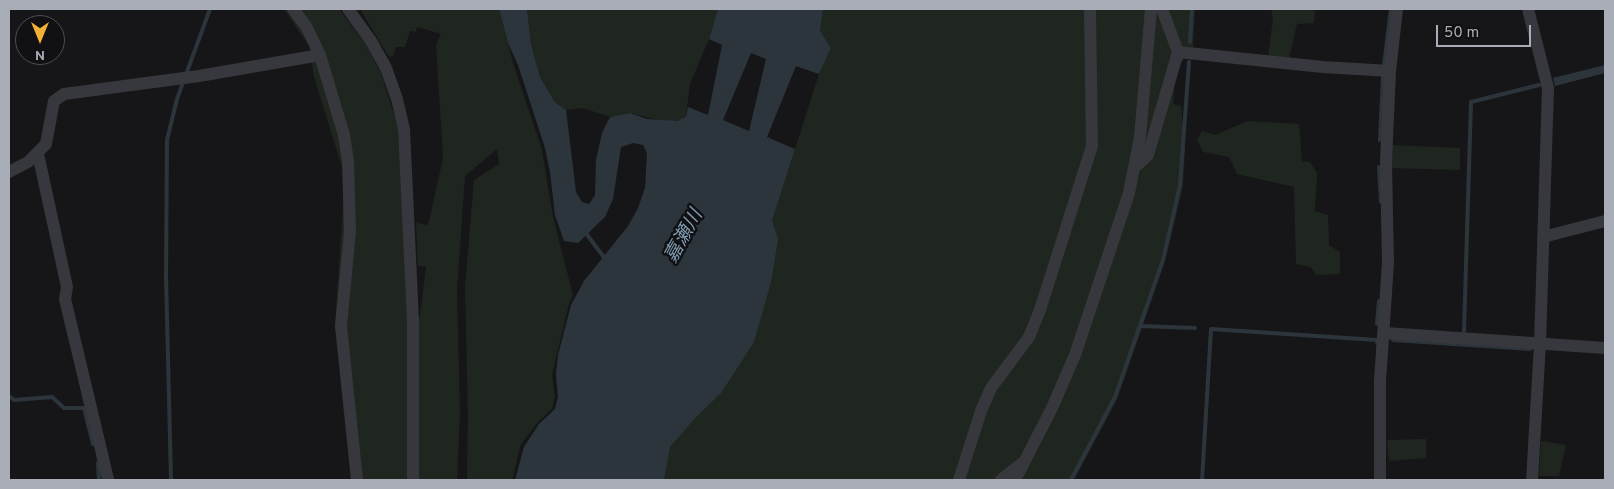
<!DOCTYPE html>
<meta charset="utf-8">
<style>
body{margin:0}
#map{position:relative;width:1614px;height:489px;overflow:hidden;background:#161618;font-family:Overpass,sans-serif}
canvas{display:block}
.frame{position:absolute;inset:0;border:10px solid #a8adb8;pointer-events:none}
.north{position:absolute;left:15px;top:15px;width:50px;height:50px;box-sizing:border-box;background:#111113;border:1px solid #4d4f55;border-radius:50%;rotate:180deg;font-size:14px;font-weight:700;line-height:20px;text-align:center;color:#a8adb8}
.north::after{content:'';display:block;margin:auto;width:18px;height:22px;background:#f2b134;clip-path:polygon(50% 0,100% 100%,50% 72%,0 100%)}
.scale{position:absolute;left:1436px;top:25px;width:95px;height:22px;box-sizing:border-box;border:2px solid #a8adb8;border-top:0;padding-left:6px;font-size:15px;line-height:18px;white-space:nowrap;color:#a8adb8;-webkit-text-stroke:4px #111113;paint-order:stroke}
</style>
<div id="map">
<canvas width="1614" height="489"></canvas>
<div class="frame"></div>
<div class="north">N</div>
<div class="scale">50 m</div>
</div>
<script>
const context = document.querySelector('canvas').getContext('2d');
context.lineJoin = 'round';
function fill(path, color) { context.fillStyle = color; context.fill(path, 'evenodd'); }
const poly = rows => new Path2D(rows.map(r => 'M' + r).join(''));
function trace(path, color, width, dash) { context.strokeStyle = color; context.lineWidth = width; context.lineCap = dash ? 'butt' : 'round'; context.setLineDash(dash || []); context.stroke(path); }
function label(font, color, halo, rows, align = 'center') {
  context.font = font + ' Overpass,"Noto Sans JP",sans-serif'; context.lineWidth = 5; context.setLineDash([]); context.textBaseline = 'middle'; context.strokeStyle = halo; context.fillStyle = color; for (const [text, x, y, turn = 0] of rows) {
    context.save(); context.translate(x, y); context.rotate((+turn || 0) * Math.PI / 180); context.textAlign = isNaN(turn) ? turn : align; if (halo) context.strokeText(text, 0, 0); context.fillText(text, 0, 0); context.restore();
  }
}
fill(poly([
 [284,9,339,9,366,45,381,73,398,127,408,318,420,317,426,266,418,266,416,223,428,225,443,158,436,44,441,34,417,27,416,32,410,31,405,47,396,47,393,56,389,57,360,9,499,9,513,63,542,150,553,217,573,295,569,304,552,374,555,397,552,409,539,421,521,444,512,480,467,480,468,414,465,286,474,180,499,164,497,149,465,176,457,290,460,413,457,480,355,480,335,325,345,177,314,77,309,46],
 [527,9,718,9,709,39,690,84,686,117,677,121,661,121,630,113,610,117,583,108,566,110,555,102,540,77,531,44],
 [823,9,1195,9,1193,47,1176,70,1173,104,1181,106,1185,151,1183,187,1165,261,1117,400,1074,480,627,480,772,221,819,74,831,48,819,31],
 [1271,9,1315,9,1314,23,1297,24,1289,59,1268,56,1273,19],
 [1248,121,1299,124,1302,161,1310,162,1317,173,1315,211,1328,215,1329,245,1340,252,1340,274,1316,275,1311,267,1296,264,1294,187,1237,174,1229,157,1203,152,1197,140,1202,131,1215,135],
 [1392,145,1460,148,1460,170,1391,168],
 [1426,439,1426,458,1389,461,1387,440],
 [1541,441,1566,445,1559,476,1539,476]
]), '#1e261f');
fill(poly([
 [499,9,527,9,531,44,540,77,555,102,566,110,576,192,582,202,589,204,595,195,596,160,602,133,610,117,630,113,647,119,677,121,686,117,688,107,708,115,722,45,709,39,718,9,823,9,820,31,831,48,819,74,796,66,767,137,795,149,772,221,778,239,771,282,754,342,721,393,695,418,670,447,664,480,515,480,524,447,539,424,555,409,558,397,556,374,558,355,571,305,584,281,628,226,638,208,645,188,647,153,643,145,633,143,621,147,613,199,605,217,578,243,564,241,555,215,550,172,545,148,518,65,508,43],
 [751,53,766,59,749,131,723,120],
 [1605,65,1605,73,1555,86,1553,78]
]), '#2c353c');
trace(poly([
 [1190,42,1192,9],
 [1384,65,1391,9],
 [1380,140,1383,77],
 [1379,167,1381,202],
 [585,232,606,260],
 [1377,324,1379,301],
 [1140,326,1195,328],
 [1464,331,1471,102,1539,85],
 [1393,340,1530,349],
 [9,396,14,400,52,397,64,408,84,408,93,444],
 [98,463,99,480],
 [171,480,166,276,167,140,177,99,210,9],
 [1071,480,1115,397,1163,260,1180,185,1189,62],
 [1202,480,1211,329,1377,340,1377,343]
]), '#2c353c', 4);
trace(poly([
 [293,9,306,26,320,55,344,135,348,161,350,231,341,326,357,480],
 [348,9,371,41,386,68,397,99,404,129,413,321,413,480],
 [1528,9,1548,88,1540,344,1532,480],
 [1178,52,1323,67,1390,71],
 [38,154,67,287,65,299,108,479],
 [1136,166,1148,155,1178,52,1162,9],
 [9,172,28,162,46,144,54,101,64,94,199,76,320,55],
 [1543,237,1605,221],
 [1385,333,1605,348],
 [959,480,981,411,991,388,1029,337,1040,310,1092,146,1090,9],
 [1001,480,1021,464],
 [1015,480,1052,408,1075,355,1129,193,1140,137,1151,9],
 [1380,480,1380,381,1388,263,1386,162,1390,71,1397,9]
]), '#37383d', 12);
label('italic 19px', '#7f9bb3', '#111113', [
 ["嘉瀬川",685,237,-61]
]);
</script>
